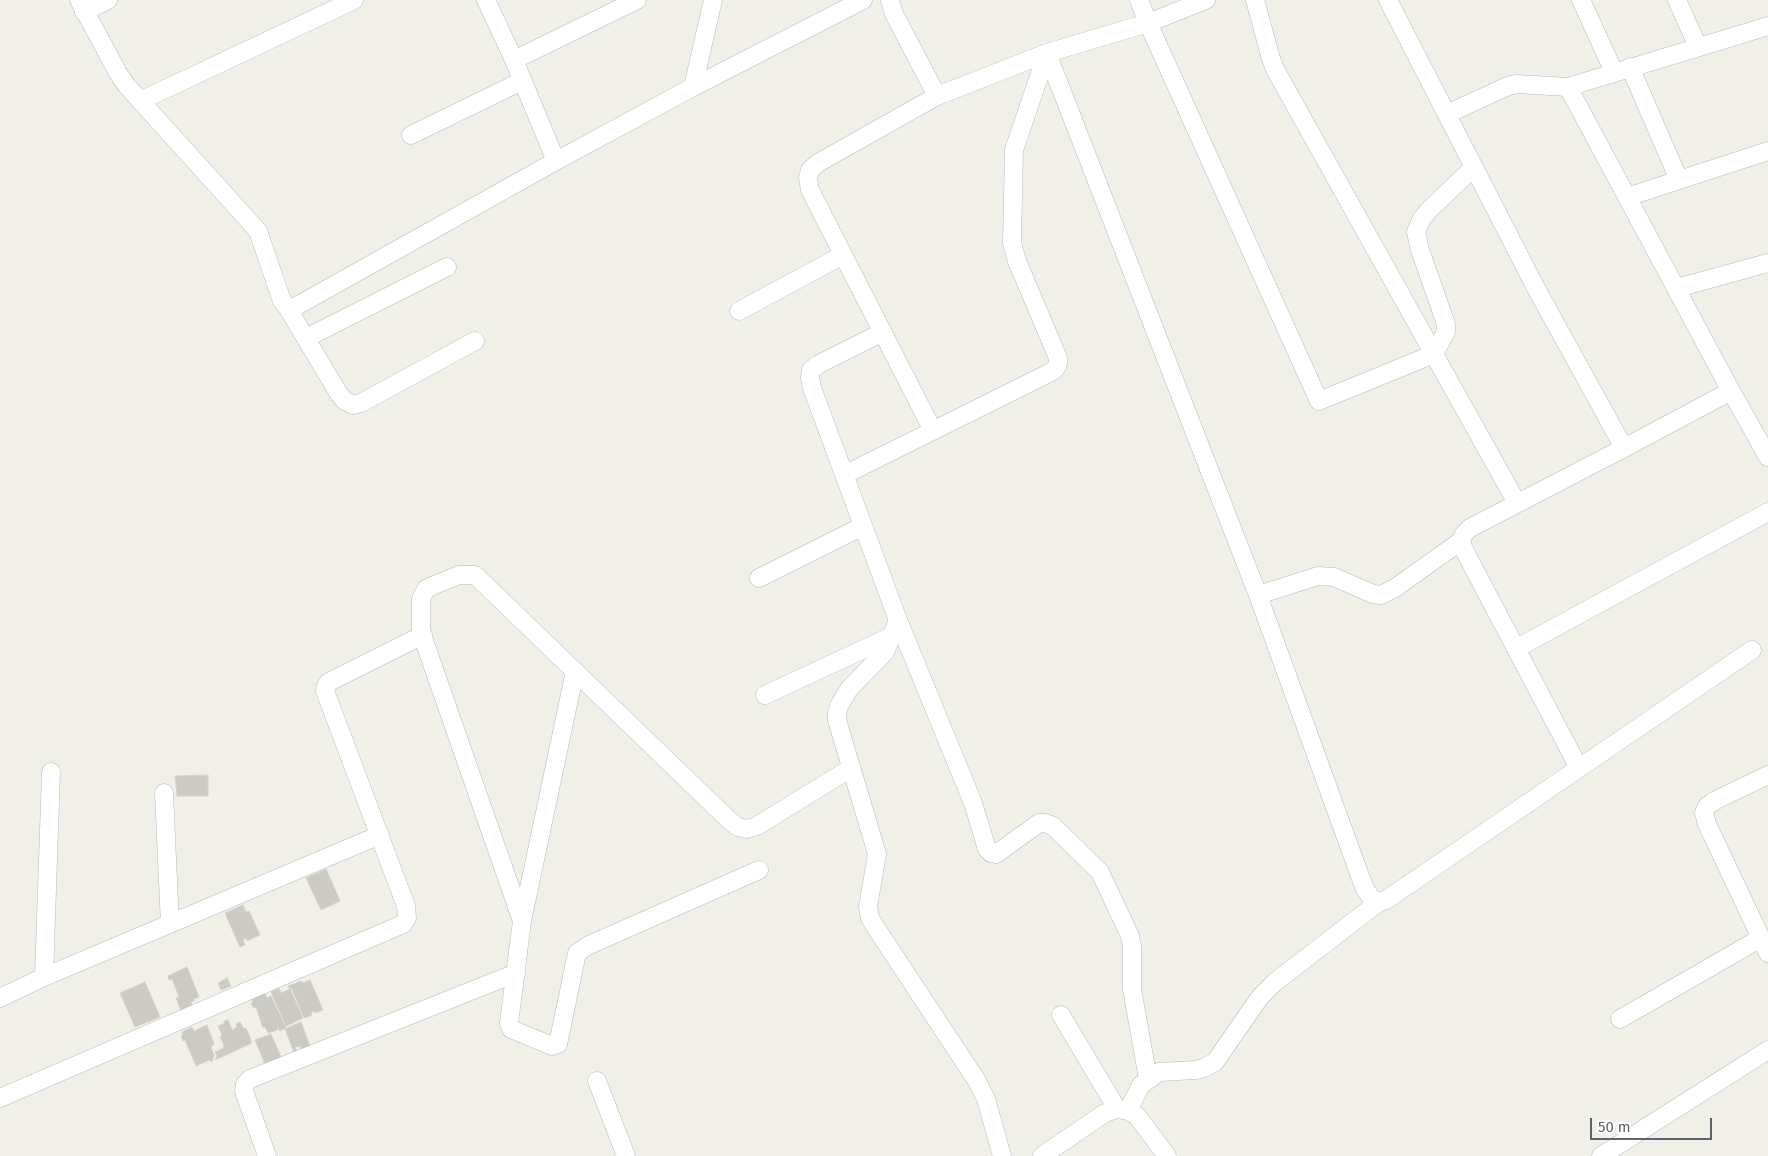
<!DOCTYPE html>
<style>
body{margin:0}
#map{position:relative;width:1768px;height:1156px;overflow:hidden;background:#f1f0e8;font-family:"Fira Sans",sans-serif}
canvas{display:block}
.scale{position:absolute;left:1590px;top:1118px;width:122px;height:22px;box-sizing:border-box;border:2px solid #5f6268;border-top:0;padding-left:6px;font-size:15px;line-height:18px;white-space:nowrap;color:#5f6268;-webkit-text-stroke:4px #fff;paint-order:stroke}
</style>
<div id="map">
<canvas width="1768" height="1156"></canvas>
<div class="scale">50 m</div>
</div>
<script>
const context = document.querySelector('canvas').getContext('2d');
context.lineJoin = 'round';
function fill(path, color) { context.fillStyle = color; context.fill(path, 'evenodd'); }
const poly = rows => new Path2D(rows.map(r => 'M' + r).join(''));
function trace(path, color, width, dash) { context.strokeStyle = color; context.lineWidth = width; context.lineCap = dash ? 'butt' : 'round'; context.setLineDash(dash || []); context.stroke(path); }
const building = poly([
 [208,775,208,796,177,796,175,776,208,775],
 [326,869,340,901,321,910,306,878,326,869],
 [243,905,246,912,249,911,260,935,247,941,246,938,243,940,245,945,240,947,225,913,243,905],
 [187,967,199,997,193,999,194,1001,191,1002,192,1005,181,1010,176,998,179,997,172,979,169,980,168,976,187,967],
 [227,978,231,986,221,990,218,983,227,978],
 [310,980,323,1010,315,1013,314,1011,311,1013,312,1015,304,1018,292,989,290,989,288,986,302,981,303,983,310,980],
 [145,982,160,1017,135,1027,120,993,145,982],
 [279,988,281,993,290,989,303,1018,286,1026,271,992,279,988],
 [265,993,267,998,271,996,286,1028,280,1031,278,1027,277,1030,268,1033,265,1027,263,1028,256,1007,254,1008,251,1003,253,1002,252,999,265,993],
 [228,1020,232,1030,237,1027,236,1024,240,1022,244,1029,246,1028,252,1043,215,1060,217,1056,215,1052,224,1048,223,1042,220,1038,222,1035,218,1026,225,1023,224,1021,228,1020],
 [301,1022,310,1046,301,1049,300,1046,295,1047,297,1051,294,1052,285,1029,301,1022],
 [207,1025,214,1044,211,1047,214,1056,212,1062,209,1060,196,1066,185,1040,183,1041,181,1036,183,1035,182,1032,192,1027,194,1031,207,1025],
 [271,1034,281,1057,265,1064,255,1040,271,1034]
]);
fill(building, '#cccac5');
trace(building, '#d6d3c6', 1);
const minor = poly([
 [79,0,118,73,127,86,258,231,282,301,287,307,293,308,556,161,693,87,863,0],
 [486,0,514,60,556,161],
 [890,0,894,14,937,96,1047,53,1148,23,1139,0],
 [1206,0,1148,23,1319,401,1434,354,1446,332,1446,324,1420,250,1416,232,1421,220,1428,211,1474,167],
 [1255,0,1271,59,1276,71,1517,503],
 [1388,0,1537,290,1624,448],
 [1581,0,1614,72],
 [1677,0,1698,47],
 [84,12,108,0],
 [1047,53,1258,595,1360,876,1365,889,1372,899,1379,902,1386,900,1752,650],
 [514,60,637,0],
 [1630,67,1679,180],
 [693,87,713,0],
 [1568,87,1731,391,1768,457],
 [140,101,354,0],
 [1447,114,1508,86,1516,84,1568,87,1768,26],
 [411,135,522,81],
 [1627,197,1768,151],
 [1677,288,1768,263],
 [287,307,339,394,345,401,353,405,361,403,475,341],
 [739,311,843,255],
 [883,332,819,364,811,370,810,378,812,388,898,620,973,803,987,849,991,853,996,854,1039,823,1045,823,1053,826,1100,872,1130,936,1132,946,1132,989,1148,1079],
 [306,338,447,267],
 [933,431,810,190,808,178,810,170,818,163,937,96],
 [844,475,1051,372,1055,369,1058,364,1058,358,1017,261,1012,243,1014,150,1047,53],
 [759,578,863,526],
 [1258,595,1318,576,1334,577,1373,594,1381,595,1395,588,1461,541],
 [898,620,885,652,849,689,839,706,837,713,837,720,877,854,868,907,870,918,876,928,977,1081,986,1099,1002,1156],
 [1517,648,1768,512],
 [575,671,522,921,509,1023,511,1029,552,1046,558,1044,577,953,587,946,759,870],
 [765,695,892,636],
 [1579,768,1464,550,1461,541,1464,534,1470,528,1624,448,1731,391],
 [1768,775,1716,800,1707,806,1704,813,1707,824,1768,953],
 [164,793,170,924],
 [522,921,421,632,421,599,426,589,432,586,459,575,475,575,730,821,738,827,747,829,757,826,851,768],
 [44,977,51,772],
 [0,998,44,977,380,835],
 [1061,1015,1117,1109],
 [1620,1019,1761,938],
 [597,1081,626,1156],
 [0,1098,403,924,407,918,406,906,325,691,326,686,329,682,423,635],
 [1128,1111,1141,1085,1159,1072,1196,1070,1204,1068,1215,1062,1260,997,1275,982,1379,902],
 [267,1156,244,1091,245,1084,250,1079,516,973],
 [1042,1156,1105,1113,1117,1109,1128,1111,1137,1116,1167,1156],
 [1601,1156,1768,1050]
]);
trace(minor, '#b8b9be', 19);
trace(minor, '#fff', 18);
</script>
